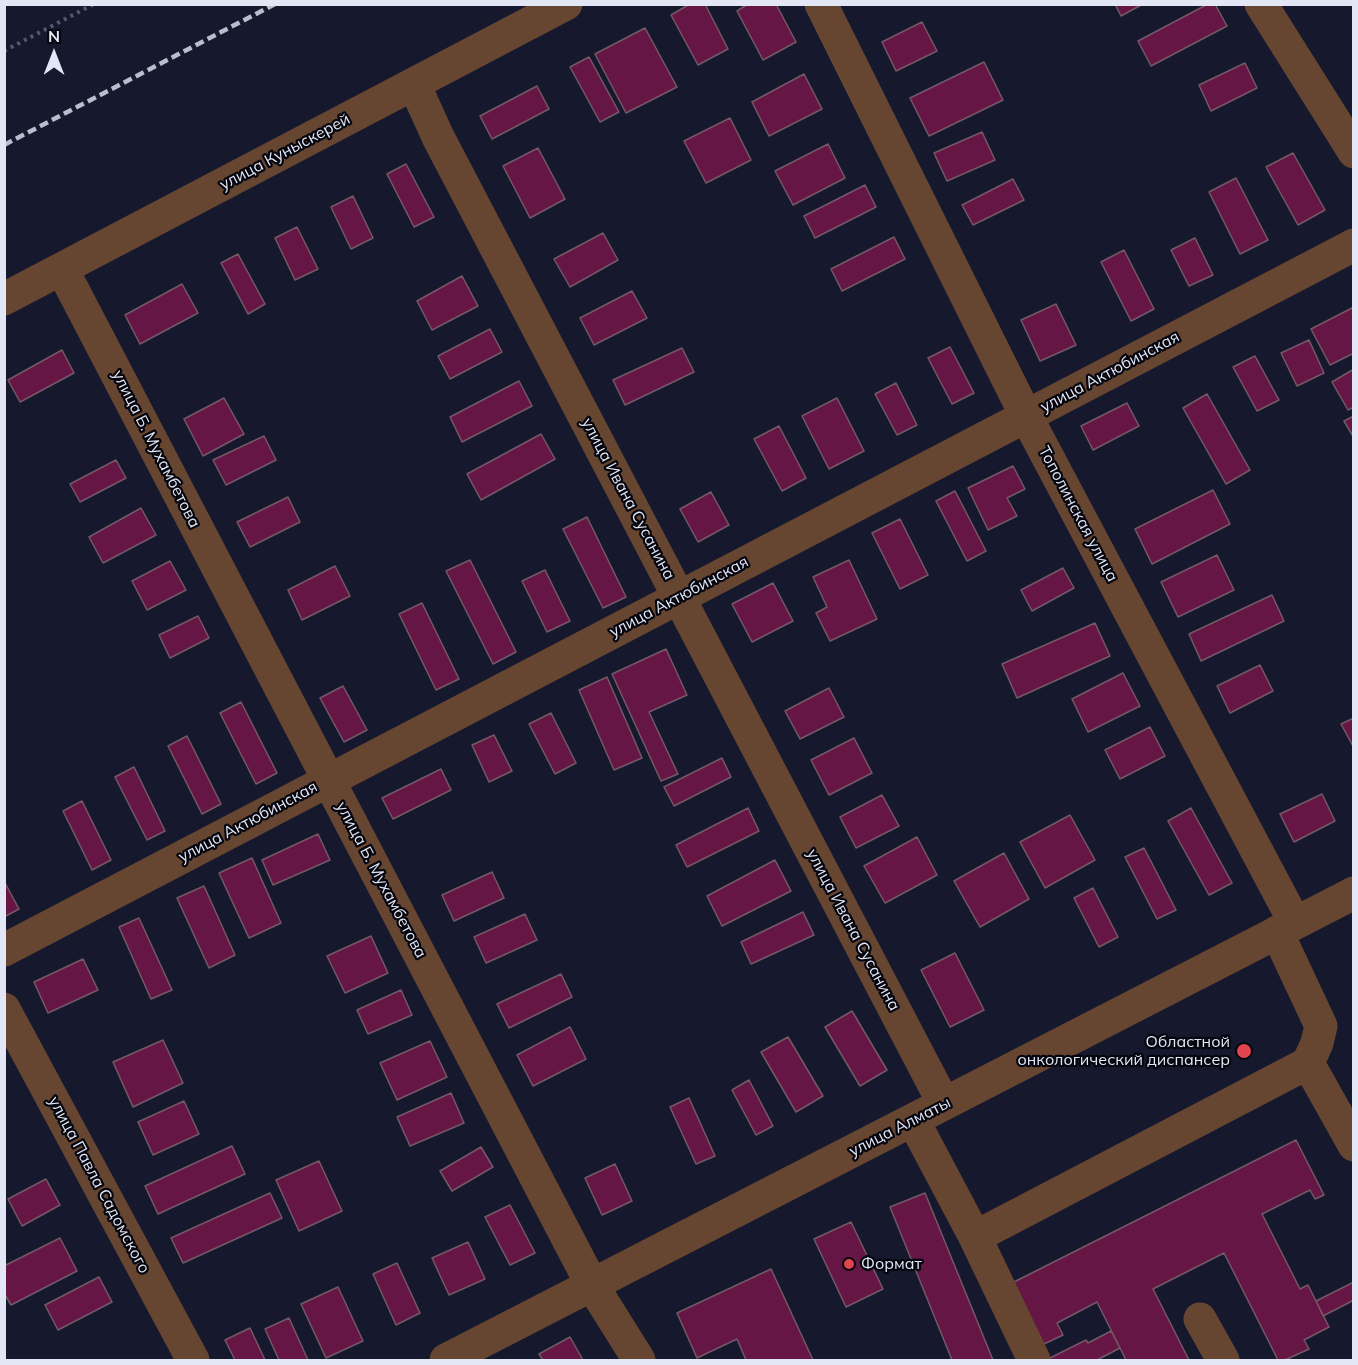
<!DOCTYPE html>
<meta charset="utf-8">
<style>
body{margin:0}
#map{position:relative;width:1358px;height:1365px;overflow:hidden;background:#16192e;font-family:Mulish,sans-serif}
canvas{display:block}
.frame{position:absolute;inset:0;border:6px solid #e3e6f5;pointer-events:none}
.north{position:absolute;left:24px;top:24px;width:60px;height:60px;-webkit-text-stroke:4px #05050e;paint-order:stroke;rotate:0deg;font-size:16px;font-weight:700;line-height:24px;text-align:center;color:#e3e6f5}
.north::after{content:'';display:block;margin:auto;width:21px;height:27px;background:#e3e6f5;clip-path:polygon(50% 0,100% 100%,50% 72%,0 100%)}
</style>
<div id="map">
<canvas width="1358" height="1365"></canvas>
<div class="frame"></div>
<div class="north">N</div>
</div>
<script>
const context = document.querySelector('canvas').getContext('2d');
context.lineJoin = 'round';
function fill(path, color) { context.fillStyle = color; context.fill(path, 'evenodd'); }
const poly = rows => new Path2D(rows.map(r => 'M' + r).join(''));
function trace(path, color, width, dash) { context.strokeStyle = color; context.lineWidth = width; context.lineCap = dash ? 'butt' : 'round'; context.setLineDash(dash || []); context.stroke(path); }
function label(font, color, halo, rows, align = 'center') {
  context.font = font + ' Mulish,sans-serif'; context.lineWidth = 4.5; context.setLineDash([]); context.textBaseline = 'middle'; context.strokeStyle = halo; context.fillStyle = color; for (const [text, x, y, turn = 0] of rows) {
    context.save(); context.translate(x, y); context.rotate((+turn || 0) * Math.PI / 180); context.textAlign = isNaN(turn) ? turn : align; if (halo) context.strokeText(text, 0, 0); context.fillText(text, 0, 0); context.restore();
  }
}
const building = poly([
 [690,4,705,4,728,49,698,65,671,15,690,4],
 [748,4,776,4,796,42,763,60,737,11,748,4],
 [1115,4,1143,4,1121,16,1115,4],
 [1208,4,1215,4,1227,26,1151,66,1138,41,1208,4],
 [922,22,937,51,896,71,882,42,922,22],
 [645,28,677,87,626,113,595,54,645,28],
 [589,57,619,112,600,122,570,67,589,57],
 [984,62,1003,100,929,136,910,98,984,62],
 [1245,63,1257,88,1211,111,1199,85,1245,63],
 [804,74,822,109,769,136,752,102,804,74],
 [537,86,549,109,492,139,480,116,537,86],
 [730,118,751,160,706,183,684,141,730,118],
 [982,132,995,160,947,181,934,153,982,132],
 [828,144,845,178,793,205,775,171,828,144],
 [538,148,565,199,530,218,503,166,538,148],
 [1293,153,1325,210,1298,225,1266,167,1293,153],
 [406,164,434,217,414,227,387,174,406,164],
 [1236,178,1268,240,1240,254,1209,192,1236,178],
 [1013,179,1024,200,973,225,962,205,1013,179],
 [865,185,876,207,815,238,804,216,865,185],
 [353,196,373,238,351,249,331,207,353,196],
 [297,227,318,269,295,280,275,238,297,227],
 [603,233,618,260,570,287,554,259,603,233],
 [894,237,905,259,842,291,831,269,894,237],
 [1195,238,1213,275,1189,286,1171,250,1195,238],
 [1124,250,1154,309,1131,321,1101,262,1124,250],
 [238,254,265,304,248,314,221,263,238,254],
 [462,276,478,306,432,330,417,301,462,276],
 [182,284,198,313,140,344,125,315,182,284],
 [632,291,647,318,594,345,580,318,632,291],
 [1056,304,1076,345,1040,361,1021,320,1056,304],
 [1354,307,1354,353,1330,365,1311,329,1354,307],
 [490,329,502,352,450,379,438,356,490,329],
 [1309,340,1324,373,1297,386,1281,353,1309,340],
 [950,347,974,393,952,404,928,358,950,347],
 [682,348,694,372,625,405,613,380,682,348],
 [62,350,74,373,20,402,8,380,62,350],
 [1255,356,1279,400,1257,411,1233,367,1255,356],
 [1354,369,1354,407,1348,410,1332,382,1354,369],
 [519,381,532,406,462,442,450,417,519,381],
 [896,383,917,425,897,435,875,394,896,383],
 [1207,394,1250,470,1226,484,1183,408,1207,394],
 [224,398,244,434,203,456,184,419,224,398],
 [837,398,864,451,829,469,802,416,837,398],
 [1127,403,1139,426,1093,450,1081,426,1127,403],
 [1354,416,1354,438,1344,421,1354,416],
 [779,426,806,478,782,491,754,439,779,426],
 [541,434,555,459,481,500,467,474,541,434],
 [264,436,276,460,226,485,213,460,264,436],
 [116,460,126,478,80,502,70,484,116,460],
 [1013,466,1025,489,1007,498,1017,516,988,530,968,488,1013,466],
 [1213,490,1230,524,1152,564,1135,529,1213,490],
 [955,491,986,551,967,561,936,501,955,491],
 [711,492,729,525,698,542,680,509,711,492],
 [288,497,300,522,250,547,237,522,288,497],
 [141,508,156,535,103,563,89,537,141,508],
 [587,517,626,597,603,608,563,529,587,517],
 [900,519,928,575,900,589,872,533,900,519],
 [1217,555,1234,590,1178,617,1161,582,1217,555],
 [470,560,516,652,493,664,446,571,470,560],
 [849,560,877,619,830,641,816,613,827,607,813,577,849,560],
 [170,561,186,590,147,610,132,581,170,561],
 [335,566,350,596,302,620,288,590,335,566],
 [1063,568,1074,588,1032,611,1021,590,1063,568],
 [545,570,570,621,547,632,522,581,545,570],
 [773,583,793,621,752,642,732,604,773,583],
 [1272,595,1284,621,1201,661,1189,634,1272,595],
 [422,603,459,679,436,690,399,614,422,603],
 [198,616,209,638,170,658,159,635,198,616],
 [1095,623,1110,656,1017,698,1002,664,1095,623],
 [666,649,687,695,649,712,678,774,661,781,612,674,666,649],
 [1260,665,1273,691,1230,713,1217,686,1260,665],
 [1123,673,1140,706,1088,732,1072,699,1123,673],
 [607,677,642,758,614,770,579,690,607,677],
 [343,686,367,730,344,742,320,698,343,686],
 [829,688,844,717,800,739,785,711,829,688],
 [241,702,277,773,256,784,220,713,241,702],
 [551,713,576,763,555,774,529,724,551,713],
 [1354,718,1354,748,1341,724,1354,718],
 [1150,727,1165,756,1120,779,1105,750,1150,727],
 [494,735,512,771,489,782,472,745,494,735],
 [187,736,221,804,202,814,168,746,187,736],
 [854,738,872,773,829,795,811,760,854,738],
 [722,758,731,777,674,806,664,787,722,758],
 [134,767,165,831,147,840,115,777,134,767],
 [441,769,451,790,393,819,382,798,441,769],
 [1322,794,1335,821,1294,842,1280,814,1322,794],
 [882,795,899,826,856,848,840,817,882,795],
 [82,801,111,860,92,870,63,811,82,801],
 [748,808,759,831,687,867,676,845,748,808],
 [1191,808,1232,883,1209,895,1168,821,1191,808],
 [1070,815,1095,860,1045,888,1020,842,1070,815],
 [318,834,330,860,273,885,262,860,318,834],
 [917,837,937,875,885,903,864,866,917,837],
 [1144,848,1176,910,1157,919,1125,857,1144,848],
 [1004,853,1029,899,980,927,954,881,1004,853],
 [252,858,281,923,249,938,219,873,252,858],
 [775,860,791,891,722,926,707,896,775,860],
 [492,872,504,898,454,921,442,895,492,872],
 [4,881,19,909,4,917,4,881],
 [204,886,235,955,209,968,177,898,204,886],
 [1093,888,1118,937,1099,947,1074,898,1093,888],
 [803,912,814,935,751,964,741,942,803,912],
 [525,914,537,940,486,963,474,937,525,914],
 [139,918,172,990,151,999,119,927,139,918],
 [371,936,388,973,345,993,327,956,371,936],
 [955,953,984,1010,950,1027,921,970,955,953],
 [83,959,98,990,48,1013,34,982,83,959],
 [561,974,572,997,509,1028,497,1004,561,974],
 [401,990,412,1015,368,1034,357,1010,401,990],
 [852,1011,887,1070,860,1086,825,1027,852,1011],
 [570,1027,586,1059,533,1086,517,1055,570,1027],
 [788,1037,823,1096,796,1112,761,1052,788,1037],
 [163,1040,183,1083,133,1107,113,1062,163,1040],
 [430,1041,447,1077,397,1100,380,1063,430,1041],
 [749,1080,773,1126,756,1135,732,1090,749,1080],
 [451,1093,464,1123,410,1146,397,1117,451,1093],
 [689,1098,715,1156,696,1164,670,1107,689,1098],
 [184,1101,199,1134,153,1155,138,1122,184,1101],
 [1296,1140,1324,1195,1315,1199,1310,1190,1262,1214,1300,1289,1308,1285,1329,1327,1304,1340,1309,1349,1285,1360,1278,1360,1224,1253,1153,1289,1189,1360,1126,1360,1097,1302,1057,1323,1063,1335,1044,1344,1012,1283,1296,1140],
 [232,1146,245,1174,158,1214,145,1186,232,1146],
 [481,1147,493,1167,452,1191,440,1171,481,1147],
 [319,1161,342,1211,299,1231,276,1180,319,1161],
 [615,1164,632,1201,602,1215,585,1178,615,1164],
 [46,1179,60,1205,22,1226,8,1199,46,1179],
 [270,1193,282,1218,183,1263,171,1238,270,1193],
 [925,1193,993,1360,952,1360,890,1207,925,1193],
 [510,1205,535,1253,510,1265,485,1217,510,1205],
 [851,1222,883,1289,846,1307,814,1239,851,1222],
 [60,1238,77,1271,11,1305,4,1293,4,1266,60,1238],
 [468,1242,485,1279,449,1295,432,1258,468,1242],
 [397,1263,420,1313,396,1325,373,1274,397,1263],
 [771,1269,813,1360,746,1360,737,1339,697,1358,677,1313,771,1269],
 [99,1277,112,1302,58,1330,45,1305,99,1277],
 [1354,1282,1354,1300,1323,1316,1316,1301,1354,1282],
 [338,1287,363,1341,326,1358,301,1304,338,1287],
 [289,1318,308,1360,279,1360,265,1329,289,1318],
 [250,1328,265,1360,235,1360,225,1340,250,1328],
 [1111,1331,1120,1348,1097,1360,1046,1360,1086,1340,1088,1343,1111,1331],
 [570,1337,583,1360,543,1360,539,1354,570,1337]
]);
fill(building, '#651644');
trace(building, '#755865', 1.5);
trace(poly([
 [4,51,94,4]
]), '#56596c', 4, [3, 4.5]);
trace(poly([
 [821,4,1026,416,1295,923],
 [1261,4,1354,152],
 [414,84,438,137,944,1104],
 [62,269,592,1285,639,1360],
 [4,299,566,4],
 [4,950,1354,245],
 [4,1009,193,1360],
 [1308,1063,1354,1145],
 [913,1120,975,1237,1034,1360],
 [975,1237,1308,1063,1317,1043,1321,1026,1277,932],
 [1200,1319,1223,1360],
 [446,1360,1354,893]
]), '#664531', 33);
trace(poly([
 [4,145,275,4]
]), '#babdcd', 4.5, [9, 4.5]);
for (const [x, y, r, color] of [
 [1244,1051,8,"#e0444e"],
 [849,1264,6,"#e0444e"]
]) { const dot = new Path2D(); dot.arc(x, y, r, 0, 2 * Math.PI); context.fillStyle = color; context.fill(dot); trace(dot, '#05050e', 2); }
label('16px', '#e3e6f5', '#05050e', [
 ["улица Куныскерей",285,152,-28],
 ["улица Актюбинская",1110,372,-28],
 ["улица Б. Мухамбетова",156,449,63],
 ["улица Ивана Сусанина",628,499,62],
 ["Тополинская улица",1078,514,62],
 ["улица Актюбинская",679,597,-28],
 ["улица Актюбинская",248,822,-28],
 ["улица Б. Мухамбетова",381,880,62],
 ["улица Ивана Сусанина",853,930,62],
 ["улица Алматы",900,1127,-27],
 ["улица Павла Садомского",99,1185,62]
]);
label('16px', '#e3e6f5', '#05050e', [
 ["Областной",1230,1042],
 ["онкологический диспансер",1230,1060],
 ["Формат",861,1264,"left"]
], 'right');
</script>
